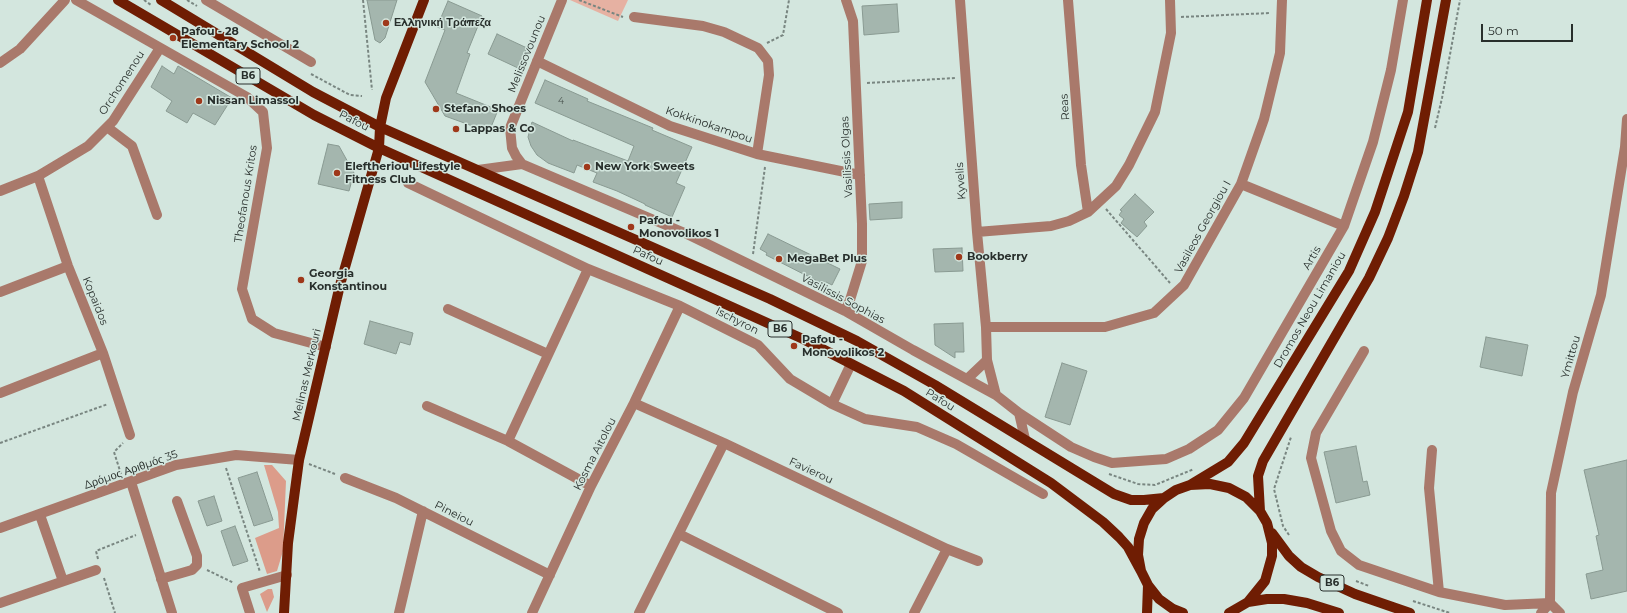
<!DOCTYPE html>
<meta charset="utf-8">
<style>
body{margin:0}
#map{position:relative;width:1627px;height:613px;overflow:hidden;background:#d3e6de;font-family:Montserrat,sans-serif}
canvas{display:block}
.scale{position:absolute;left:1481px;top:24px;width:92px;height:18px;box-sizing:border-box;border:2px solid #282f2c;border-top:0;padding-left:5px;font-size:12px;line-height:14px;white-space:nowrap;color:#282f2c;-webkit-text-stroke:3px #d3e6de;paint-order:stroke}
</style>
<div id="map">
<canvas width="1627" height="613"></canvas>
<div class="scale">50 m</div>
</div>
<script>
const context = document.querySelector('canvas').getContext('2d');
context.lineJoin = 'round';
function fill(path, color) { context.fillStyle = color; context.fill(path, 'evenodd'); }
const poly = rows => new Path2D(rows.map(r => 'M' + r).join(''));
function trace(path, color, width, dash) { context.strokeStyle = color; context.lineWidth = width; context.lineCap = dash ? 'butt' : 'round'; context.setLineDash(dash || []); context.stroke(path); }
function label(font, color, halo, rows, align = 'center') {
  context.font = font + ' Montserrat,sans-serif'; context.lineWidth = 3; context.setLineDash([]); context.textBaseline = 'middle'; context.strokeStyle = halo; context.fillStyle = color; for (const [text, x, y, turn = 0] of rows) {
    context.save(); context.translate(x, y); context.rotate((+turn || 0) * Math.PI / 180); context.textAlign = isNaN(turn) ? turn : align; if (halo) context.strokeText(text, 0, 0); context.fillText(text, 0, 0); context.restore();
  }
}
fill(poly([
 [570,0,628,0,618,21]
]), '#e6b1a2');
fill(poly([
 [264,465,272,465,286,481,283,551,277,571,267,574,255,538,279,528,278,512],
 [268,589,272,589,274,597,267,612,260,594]
]), '#dc9c8a');
const building = poly([
 [367,0,397,0,385,38,380,43,375,40,367,0],
 [448,1,482,16,467,53,470,54,456,93,498,110,489,132,445,116,425,82,445,30,437,27,448,1],
 [897,4,899,32,864,35,862,6,897,4],
 [497,34,527,48,518,68,488,54,497,34],
 [162,66,174,74,178,66,232,98,215,125,193,113,187,123,166,111,172,101,151,87,162,66],
 [545,80,588,99,587,101,653,128,652,130,692,147,676,183,685,187,672,217,645,205,645,204,617,191,593,182,597,173,577,165,574,173,548,163,537,155,531,146,528,137,532,122,573,141,573,140,628,161,634,146,535,103,545,80],
 [328,144,339,146,354,173,349,191,318,184,328,144],
 [1135,194,1154,212,1144,222,1147,226,1137,237,1121,223,1124,219,1119,215,1122,211,1120,210,1135,194],
 [902,202,902,218,870,220,869,204,902,202],
 [768,234,840,269,832,285,826,282,825,285,766,255,767,253,760,249,768,234],
 [962,248,963,271,935,272,933,249,962,248],
 [370,321,413,333,410,345,400,342,396,354,364,344,370,321],
 [963,323,964,352,955,352,955,358,935,345,934,324,963,323],
 [1486,337,1528,345,1522,376,1480,367,1486,337],
 [1062,363,1087,371,1070,425,1045,417,1062,363],
 [1356,446,1363,482,1367,481,1370,495,1336,503,1324,452,1356,446],
 [1627,460,1627,591,1591,599,1586,574,1603,570,1596,536,1599,535,1584,470,1627,460],
 [257,472,273,520,254,526,238,478,257,472],
 [214,496,222,521,207,526,198,501,214,496],
 [235,526,248,561,233,566,221,531,235,526]
]);
fill(building, '#a4b6ae');
trace(building, '#899a92', 1);
trace(poly([
 [144,0,151,5],
 [187,0,197,6],
 [363,0,372,90],
 [579,0,623,17],
 [1181,17,1270,13],
 [767,43,783,35,789,0],
 [311,74,350,95,362,96],
 [867,83,956,78],
 [1435,128,1442,98,1460,0],
 [1106,209,1170,283],
 [753,254,765,167],
 [0,443,108,404],
 [309,464,335,474],
 [226,468,260,572],
 [121,474,114,452,123,443],
 [1109,474,1138,484,1155,485,1194,469],
 [1289,535,1283,526,1274,489,1291,437],
 [98,559,96,551,136,535],
 [207,570,234,583],
 [104,578,115,613],
 [1356,581,1369,586],
 [1413,601,1450,613]
]), '#798681', 2, [3, 2]);
trace(poly([
 [76,0,247,97,263,112,267,148,242,289,252,319,274,333,326,347],
 [206,0,311,62],
 [562,0,510,128,512,148,516,156,522,164,687,234,845,311,913,350,996,395,1019,413,1071,447,1094,457,1112,463,1166,459,1189,449,1218,430,1244,398,1344,226,1373,142,1391,70,1403,0],
 [960,0,977,232,986,327,987,360,996,395],
 [1068,0,1081,165,1088,212],
 [634,17,703,26,724,32,758,48,768,61,769,75,757,154],
 [537,61,670,126,757,154,860,175],
 [0,63,20,49,65,0],
 [107,127,132,146,157,215],
 [478,170,522,164],
 [38,176,68,266,103,353,130,435],
 [408,183,588,269,680,306,758,345,790,379,832,404,865,419,917,427,956,444,1043,494],
 [1241,184,1344,226],
 [0,191,38,176,88,146,113,121,160,48],
 [977,232,1051,226,1069,221,1088,212,1116,186,1129,165,1155,112,1171,33,1170,0],
 [0,292,68,266],
 [448,309,548,354],
 [845,311,850,300,862,261,862,224,853,21,846,0],
 [986,327,1105,327,1154,313,1184,285,1241,184,1264,119,1280,53,1282,0],
 [1364,351,1316,433,1311,458,1331,531,1341,551,1359,565,1439,592,1505,605,1550,603],
 [967,379,987,360],
 [0,393,103,353],
 [634,403,724,443,947,549,978,561],
 [832,404,851,364],
 [427,406,508,441,591,486],
 [1019,413,1025,439],
 [508,441,588,269],
 [1432,450,1429,488,1439,592],
 [345,478,396,498,550,575],
 [131,482,172,613],
 [40,515,63,581],
 [0,528,176,465,236,455,299,460],
 [679,534,838,613],
 [161,579,192,570,197,565,197,556,177,501],
 [0,603,96,570],
 [1550,603,1560,613],
 [250,613,242,588,287,575],
 [399,613,423,511],
 [532,613,591,486,634,403,680,306],
 [639,613,724,443],
 [914,613,947,549],
 [1541,613,1550,603,1551,493,1573,392,1601,295,1625,147,1627,119]
]), '#a9796b', 10);
trace(poly([
 [118,0,314,115,379,148,803,339,904,391,1051,483,1103,522,1119,537,1128,547,1141,571],
 [161,0,313,92,380,127,770,299,857,341,935,385,1114,494,1131,500,1144,500,1164,498],
 [1190,485,1228,462,1244,443,1349,271,1375,212,1408,112,1427,0],
 [1260,511,1258,476,1263,461,1369,278,1388,238,1404,196,1418,152,1446,0],
 [1272,533,1289,556,1301,567,1318,577,1355,594,1410,613],
 [1248,602,1267,599,1284,599,1307,603,1339,613],
 [284,613,288,543,299,460,340,285,379,148,380,127,386,98,424,0],
 [1147,613,1148,585],
 [1183,613,1173,609,1159,599,1148,585,1141,571,1138,555,1139,539,1144,523,1152,509,1164,498,1176,490,1190,485,1210,484,1229,488,1246,497,1260,511,1267,523,1272,543,1272,556,1265,581,1248,602,1229,613]
]), '#6f1d03', 10);
for (const [x, y, r, color] of [
 [386,23,4,"#9f381a"],
 [173,38,4,"#9f381a"],
 [199,101,4,"#9f381a"],
 [436,109,4,"#9f381a"],
 [456,129,4,"#9f381a"],
 [587,167,4,"#9f381a"],
 [337,173,4,"#9f381a"],
 [631,227,4,"#9f381a"],
 [959,257,4,"#9f381a"],
 [779,259,4,"#9f381a"],
 [301,280,4,"#9f381a"],
 [794,346,4,"#9f381a"]
]) { const dot = new Path2D(); dot.arc(x, y, r, 0, 2 * Math.PI); context.fillStyle = color; context.fill(dot); trace(dot, '#d3e6de', 1.5); }
label('9px', '#47514c', null, [
 ["4",561,101]
]);
for (const [x, y, w] of [
 [248,76,24],
 [780,329,24],
 [1332,583,24]
]) { const box = new Path2D(); box.roundRect(x - w / 2, y - 8, w, 16, 3); context.fillStyle = '#d3e6de'; context.fill(box); trace(box, '#282f2c', 1); }
label('bold 10px', '#282f2c', null, [
 ["B6",248,76],
 ["B6",780,329],
 ["B6",1332,583]
]);
label('bold 11px', '#282f2c', '#d3e6de', [
 ["Ελληνική Τράπεζα",394,23],
 ["Pafou - 28",181,32],
 ["Elementary School 2",181,45],
 ["Nissan Limassol",207,101],
 ["Stefano Shoes",444,109],
 ["Lappas & Co",464,129],
 ["Eleftheriou Lifestyle",345,167],
 ["Fitness Club",345,180],
 ["New York Sweets",595,167],
 ["Pafou -",639,221],
 ["Monovolikos 1",639,234],
 ["Bookberry",967,257],
 ["MegaBet Plus",787,259],
 ["Georgia",309,274],
 ["Konstantinou",309,287],
 ["Pafou -",802,340],
 ["Monovolikos 2",802,353]
], 'left');
label('11px', '#282f2c', '#d3e6de', [
 ["Melissovounou",527,54,-68],
 ["Orchomenou",122,83,-57],
 ["Reas",1065,107,-94],
 ["Pafou",354,121,27],
 ["Kokkinokampou",709,125,19],
 ["Vasilissis Olgas",847,157,-93],
 ["Kyvelis",961,181,-94],
 ["Theofanous Kritos",246,194,-81],
 ["Vasileos Georgiou I",1203,227,-61],
 ["Pafou",648,256,24],
 ["Artis",1312,258,-60],
 ["Vasilissis Sophias",843,299,28],
 ["Kopaidos",95,301,68],
 ["Dromos Neou Limaniou",1310,310,-60],
 ["Ischyron",737,321,27],
 ["Ymittou",1571,357,-74],
 ["Melinas Merkouri",307,375,-77],
 ["Pafou",940,400,32],
 ["Kosma Aitolou",595,454,-63],
 ["Δρόμος Αριθμός 35",131,470,-19],
 ["Favierou",811,471,25],
 ["Pineiou",454,514,27]
]);
</script>
